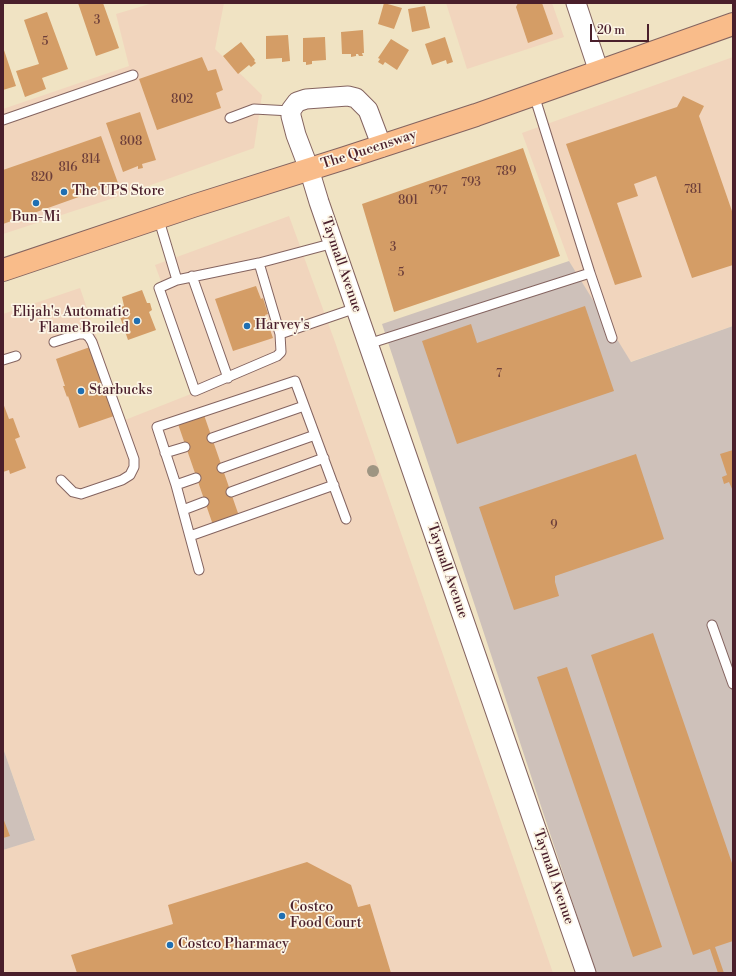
<!DOCTYPE html>
<style>
body{margin:0}
#map{position:relative;width:736px;height:976px;overflow:hidden;background:#f0e3c3;font-family:"Libre Bodoni",serif}
canvas{display:block}
.frame{position:absolute;inset:0;border:4px solid #4a1f2b;pointer-events:none}
.scale{position:absolute;left:590px;top:24px;width:59px;height:18px;box-sizing:border-box;border:2px solid #4a1f2b;border-top:0;padding-left:5px;font-size:12px;line-height:14px;white-space:nowrap;color:#4a1f2b;-webkit-text-stroke:3px #fcf5e5;paint-order:stroke}
</style>
<div id="map">
<canvas width="736" height="976"></canvas>
<div class="frame"></div>
<div class="scale">20 m</div>
</div>
<script>
const context = document.querySelector('canvas').getContext('2d');
context.lineJoin = 'round';
function fill(path, color) { context.fillStyle = color; context.fill(path, 'evenodd'); }
const poly = rows => new Path2D(rows.map(r => 'M' + r).join(''));
function trace(path, color, width, dash) { context.strokeStyle = color; context.lineWidth = width; context.lineCap = dash ? 'butt' : 'round'; context.setLineDash(dash || []); context.stroke(path); }
function label(font, color, halo, rows, align = 'center') {
  context.font = font + ' "Libre Bodoni",serif'; context.lineWidth = 3.5; context.setLineDash([]); context.textBaseline = 'middle'; context.strokeStyle = halo; context.fillStyle = color; for (const [text, x, y, turn = 0] of rows) {
    context.save(); context.translate(x, y); context.rotate((+turn || 0) * Math.PI / 180); context.textAlign = isNaN(turn) ? turn : align; if (halo) context.strokeText(text, 0, 0); context.fillText(text, 0, 0); context.restore();
  }
}
fill(poly([
 [153,3,224,3,215,49,262,95,254,148,123,195,3,234,3,109,129,66,116,14],
 [446,3,552,3,564,37,467,69],
 [733,57,733,326,630,362,569,261,522,133],
 [289,216,335,342,553,973,3,973,3,850,35,839,3,748,3,314,80,288,125,420,201,390,155,265]
]), '#f1d5bd');
fill(poly([
 [569,261,631,362,733,326,733,973,596,973,382,324],
 [3,748,35,840,3,850]
]), '#cec1ba');
fill(poly([
 [78,3,103,3,119,48,96,56],
 [384,3,402,8,394,29,378,24],
 [518,3,542,3,553,34,528,43,516,7],
 [425,6,430,28,412,32,408,9],
 [47,12,68,69,42,78,46,89,25,97,16,71,39,64,24,20],
 [363,30,364,53,362,53,363,56,359,56,358,54,356,54,356,56,351,57,351,54,342,54,341,32],
 [288,35,290,61,282,62,282,58,266,59,266,36],
 [325,37,326,60,312,61,312,64,306,65,306,62,303,62,303,38],
 [445,37,453,62,447,64,446,60,432,65,425,44],
 [391,39,409,50,397,70,385,62,383,65,378,62,380,59,378,58],
 [241,42,255,60,254,61,256,63,251,67,249,65,238,74,223,56],
 [3,47,16,86,3,90],
 [202,57,208,71,216,69,223,90,216,93,221,108,157,130,139,79],
 [683,96,704,106,699,116,733,214,733,265,692,278,656,176,634,184,638,196,617,203,642,277,615,285,566,144,677,107],
 [140,112,156,160,142,164,143,168,138,169,138,166,123,172,106,123],
 [101,136,118,183,3,224,3,170],
 [523,148,560,256,394,312,362,204],
 [256,286,261,299,263,298,268,314,265,315,273,338,233,351,215,299],
 [142,290,147,303,150,303,152,310,149,312,156,330,128,340,117,308,124,306,122,297],
 [585,306,614,391,457,444,422,341,471,324,477,343],
 [93,346,103,386,114,416,79,428,68,396,67,397,63,386,65,386,56,359],
 [3,403,9,419,13,418,20,437,15,439,26,468,10,474,9,470,3,472],
 [204,415,239,516,213,525,178,424],
 [733,450,733,491,729,482,724,484,722,477,727,475,720,454],
 [636,454,664,539,555,576,555,582,559,596,514,610,479,507],
 [653,633,733,866,733,941,715,947,724,973,718,973,710,949,693,955,591,655],
 [567,667,662,947,633,957,537,677],
 [3,818,10,836,3,838],
 [307,862,351,885,358,907,370,904,391,973,77,973,71,955,173,924,168,905]
]), '#d49d66');
const lane = poly([
 [534,95,590,273],
 [230,118,254,109,291,111],
 [3,120,133,75],
 [158,217,177,280],
 [259,263,280,334,281,352,277,356,195,391,159,288,177,280,259,263,334,243],
 [192,276,228,378],
 [280,334,356,308],
 [54,342,79,334,85,334,89,337,92,342,134,459,134,467,130,475,122,480,81,494,73,492,61,480],
 [368,344,590,273,612,338],
 [3,360,16,356],
 [212,438,304,406],
 [165,453,185,447],
 [222,468,315,435],
 [176,485,196,478],
 [231,492,324,458],
 [183,510,204,502],
 [190,536,334,485],
 [199,570,176,485,157,427,295,381,346,519],
 [712,625,733,684]
]);
const street = poly([
 [576,3,599,72],
 [382,147,368,110,356,98,348,96,306,99,297,102,291,110,291,116,296,135,309,169,319,202,586,973]
]);
const primary = poly([
 [3,270,193,206,345,158,476,115,733,24]
]);
trace(lane, '#846460', 11);
trace(street, '#846460', 21);
trace(primary, '#846460', 24);
trace(lane, '#fff', 9);
trace(street, '#fff', 19);
trace(primary, '#f9bc8a', 22);
context.fillStyle = '#9e9582';
for (const [x, y] of [
 [373,471]
]) { context.beginPath(); context.arc(x, y, 6, 0, 2 * Math.PI); context.fill(); }
for (const [x, y, r, color] of [
 [64,192,4,"#1f6fb2"],
 [36,203,4,"#1f6fb2"],
 [137,321,4,"#1f6fb2"],
 [247,326,4,"#1f6fb2"],
 [81,391,4,"#1f6fb2"],
 [282,916,4,"#1f6fb2"],
 [170,945,4,"#1f6fb2"]
]) { const dot = new Path2D(); dot.arc(x, y, r, 0, 2 * Math.PI); context.fillStyle = color; context.fill(dot); trace(dot, '#fcf5e5', 1.5); }
label('12px', '#6c3e3a', null, [
 ["3",97,21],
 ["5",45,42],
 ["802",182,100],
 ["808",131,142],
 ["814",91,160],
 ["816",68,168],
 ["789",506,172],
 ["820",42,178],
 ["793",471,183],
 ["781",693,190],
 ["797",438,191],
 ["801",408,201],
 ["3",393,248],
 ["5",401,273],
 ["7",499,374],
 ["9",554,526]
]);
label('14px', '#4a1f2b', '#fcf5e5', [
 ["The Queensway",369,150,-18],
 ["Taymall Avenue",341,265,71],
 ["Taymall Avenue",447,571,71],
 ["Taymall Avenue",553,877,71]
]);
label('14px', '#4a1f2b', '#fcf5e5', [
 ["The UPS Store",72,192],
 ["Bun-Mi",36,218,"center"],
 ["Elijah's Automatic",129,313,"right"],
 ["Flame Broiled",129,329,"right"],
 ["Harvey's",255,326],
 ["Starbucks",89,391],
 ["Costco",290,908],
 ["Food Court",290,924],
 ["Costco Pharmacy",178,945]
], 'left');
</script>
